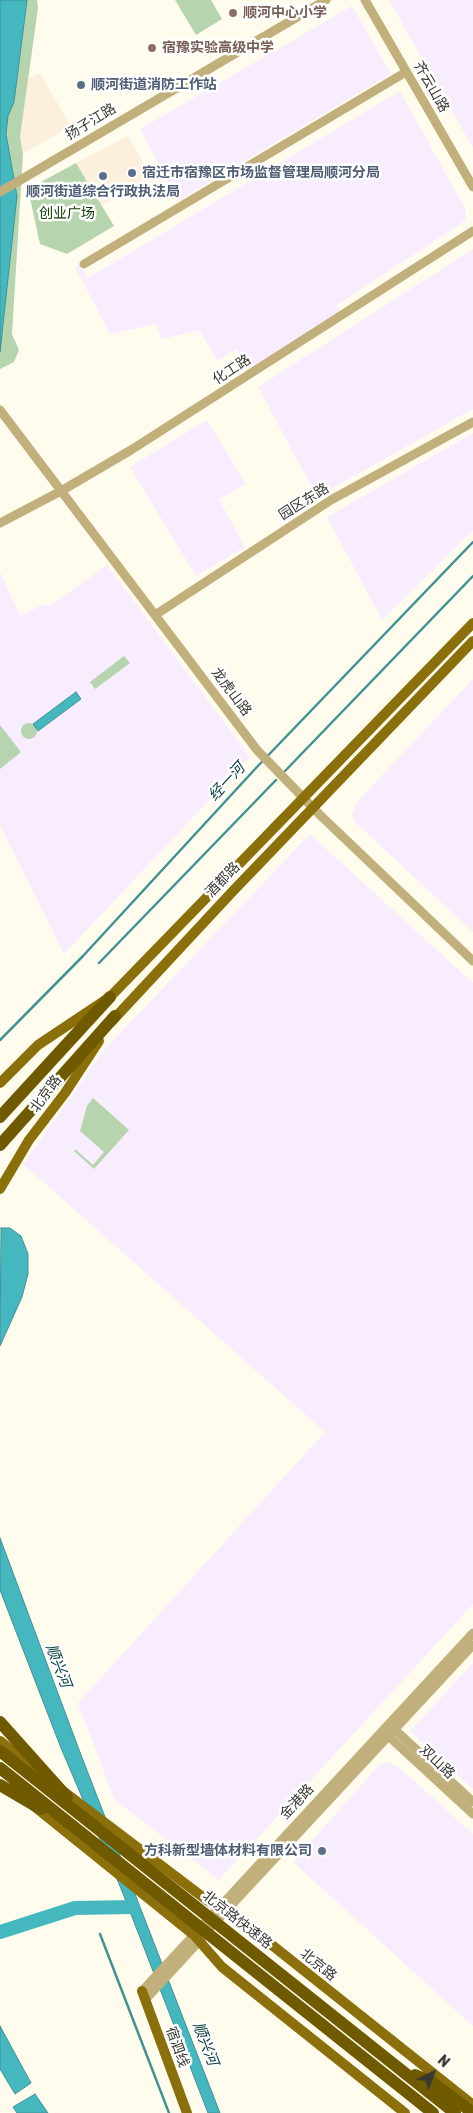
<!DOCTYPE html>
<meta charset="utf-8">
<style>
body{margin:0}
#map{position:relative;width:473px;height:2113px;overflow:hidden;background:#fffcee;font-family:Rubik,sans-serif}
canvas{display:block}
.north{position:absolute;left:408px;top:2048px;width:50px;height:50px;-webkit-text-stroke:4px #fff;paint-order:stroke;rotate:42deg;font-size:14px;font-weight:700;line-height:20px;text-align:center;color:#3a3831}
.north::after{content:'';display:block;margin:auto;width:18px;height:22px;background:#3a3831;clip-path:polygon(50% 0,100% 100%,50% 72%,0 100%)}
</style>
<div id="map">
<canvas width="473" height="2113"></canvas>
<div class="north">N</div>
</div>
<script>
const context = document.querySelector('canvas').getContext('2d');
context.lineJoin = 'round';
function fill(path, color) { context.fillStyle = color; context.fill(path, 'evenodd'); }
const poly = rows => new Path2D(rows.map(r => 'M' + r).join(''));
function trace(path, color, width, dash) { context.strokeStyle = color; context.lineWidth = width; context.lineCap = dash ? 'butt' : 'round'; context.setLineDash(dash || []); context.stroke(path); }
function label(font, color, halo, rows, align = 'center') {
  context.font = font + ' Rubik,"Noto Sans SC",sans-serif'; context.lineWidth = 5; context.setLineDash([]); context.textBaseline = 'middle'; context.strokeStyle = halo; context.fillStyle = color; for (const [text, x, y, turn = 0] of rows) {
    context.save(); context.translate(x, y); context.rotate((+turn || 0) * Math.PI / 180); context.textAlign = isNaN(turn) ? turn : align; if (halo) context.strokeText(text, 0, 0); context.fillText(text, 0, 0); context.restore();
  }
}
fill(poly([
 [40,73,71,126,23,154,20,137,28,79],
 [128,136,152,178,102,205,76,163]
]), '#fcf0dc');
fill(poly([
 [389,0,473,0,473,148],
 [352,6,391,74,177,201,140,129],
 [400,91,466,210,465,220,462,223,337,305,341,312,249,371,236,349,218,361,199,330,162,339,156,324,110,334,75,267,80,264,88,278],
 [473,249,473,409,317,497,258,387],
 [207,420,246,484,219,499,245,547,196,576,130,467],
 [473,433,473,530,382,620,327,517],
 [107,565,250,757,64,954,0,825,0,572,20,616,44,604,50,606],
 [473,679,473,932,355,822,352,815,356,803],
 [310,834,473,983,473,1604,219,1880,114,1799,78,1703,325,1432,23,1164,104,1050],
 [473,1663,473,1789,410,1731],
 [384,1763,391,1763,401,1769,473,1834,473,2026,293,1862,379,1765]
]), '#f7edfe');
fill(poly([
 [0,0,37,0,38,8,20,137,23,154,12,334,19,350,14,362,0,369],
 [175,0,211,0,222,19,196,35],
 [76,163,114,226,67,254,40,244,28,189],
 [124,656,130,663,95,689,90,682],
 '21 731a8 8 0 1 1 16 0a8 8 0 1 1-16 0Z',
 [0,725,21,752,0,769],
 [93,1098,129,1130,94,1169,74,1151,75,1149,93,1165,104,1152,80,1131,87,1106]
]), '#b6d5ae');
const water = poly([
 [0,0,27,0,14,102,8,116,6,134,17,196,0,352,0,0],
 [76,692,81,699,38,731,33,724,76,692],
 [1,1228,10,1228,21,1236,28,1254,28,1274,22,1297,0,1346,1,1228],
 [0,1538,81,1755,220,2113,208,2113,122,1891,61,1748,0,1590,0,1538],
 [0,2026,31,2083,15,2094,0,2069,0,2026],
 [35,2094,48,2113,17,2113,13,2107,35,2094]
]);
fill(water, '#45b8bf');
trace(water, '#429294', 1);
trace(poly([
 [285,771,473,576],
 [99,963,276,780],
 [0,1040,83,956,256,768,473,542],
 [100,1934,169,2113]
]), '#429294', 2.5);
trace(poly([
 [0,1932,75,1908,133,1907]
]), '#45b8bf', 14);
trace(poly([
 [365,0,473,187],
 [0,192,326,0],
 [84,264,406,72],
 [0,410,257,750,320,815,473,961],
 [0,523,61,491,131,450,473,231],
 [155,615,331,500,473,422],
 [391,1726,473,1802],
 [384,1732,473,1814],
 [212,1926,473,1645],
 [142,1991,473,1633],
 [145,2000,204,1936]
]), '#c1b07b', 9);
trace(poly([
 [112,1021,233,891,473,641],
 [0,1083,38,1045,110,997,473,623],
 [0,1189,29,1140,65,1093,99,1041],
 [0,1741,42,1775],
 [63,1791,208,1901,248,1926,473,2105],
 [34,1806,194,1935,222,1967,405,2113],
 [142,1991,187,2113]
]), '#8a6f0a', 10);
trace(poly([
 [0,1117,110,997],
 [0,1145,115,1016],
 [0,1722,67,1797],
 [0,1751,455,2113],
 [0,1768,433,2113],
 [0,1785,41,1809],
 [415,2075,432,2082,473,2113]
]), '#705a00', 12);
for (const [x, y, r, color] of [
 [233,13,5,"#8d6e63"],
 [152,48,5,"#8d6e63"],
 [81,85,5,"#5c6f8a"],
 [132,173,5,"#5c6f8a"],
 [103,176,5,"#5c6f8a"],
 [322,1851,5,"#5c6f8a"]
]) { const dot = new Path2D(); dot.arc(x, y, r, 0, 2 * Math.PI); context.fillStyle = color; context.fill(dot); trace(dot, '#fff', 2); }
label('bold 14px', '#785e54', '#fff', [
 ["顺河中心小学",243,13],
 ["宿豫实验高级中学",162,48]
], 'left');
label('bold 14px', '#4e5e75', '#fff', [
 ["顺河街道消防工作站",91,85],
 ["宿迁市宿豫区市场监督管理局顺河分局",142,173],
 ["顺河街道综合行政执法局",103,192,"center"],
 ["方科新型墙体材料有限公司",312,1851,"right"]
], 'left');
label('14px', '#3a3831', '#fff', [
 ["齐云山路",431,87,60],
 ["扬子江路",91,122,-31],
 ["化工路",232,370,-33],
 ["园区东路",304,502,-32],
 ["龙虎山路",231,692,53],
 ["酒都路",223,880,-46],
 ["北京路",46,1094,-54],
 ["双山路",437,1762,43],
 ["金港路",297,1802,-47],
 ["北京路快速路",237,1920,38],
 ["北京路",318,1965,39],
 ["宿泗线",177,2047,70]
]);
label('14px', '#0f4000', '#fff', [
 ["创业广场",67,214]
]);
label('italic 15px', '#033b3e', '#fff', [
 ["经一河",227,782,-47],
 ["顺兴河",58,1666,69],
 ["顺兴河",205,2044,69]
]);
</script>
